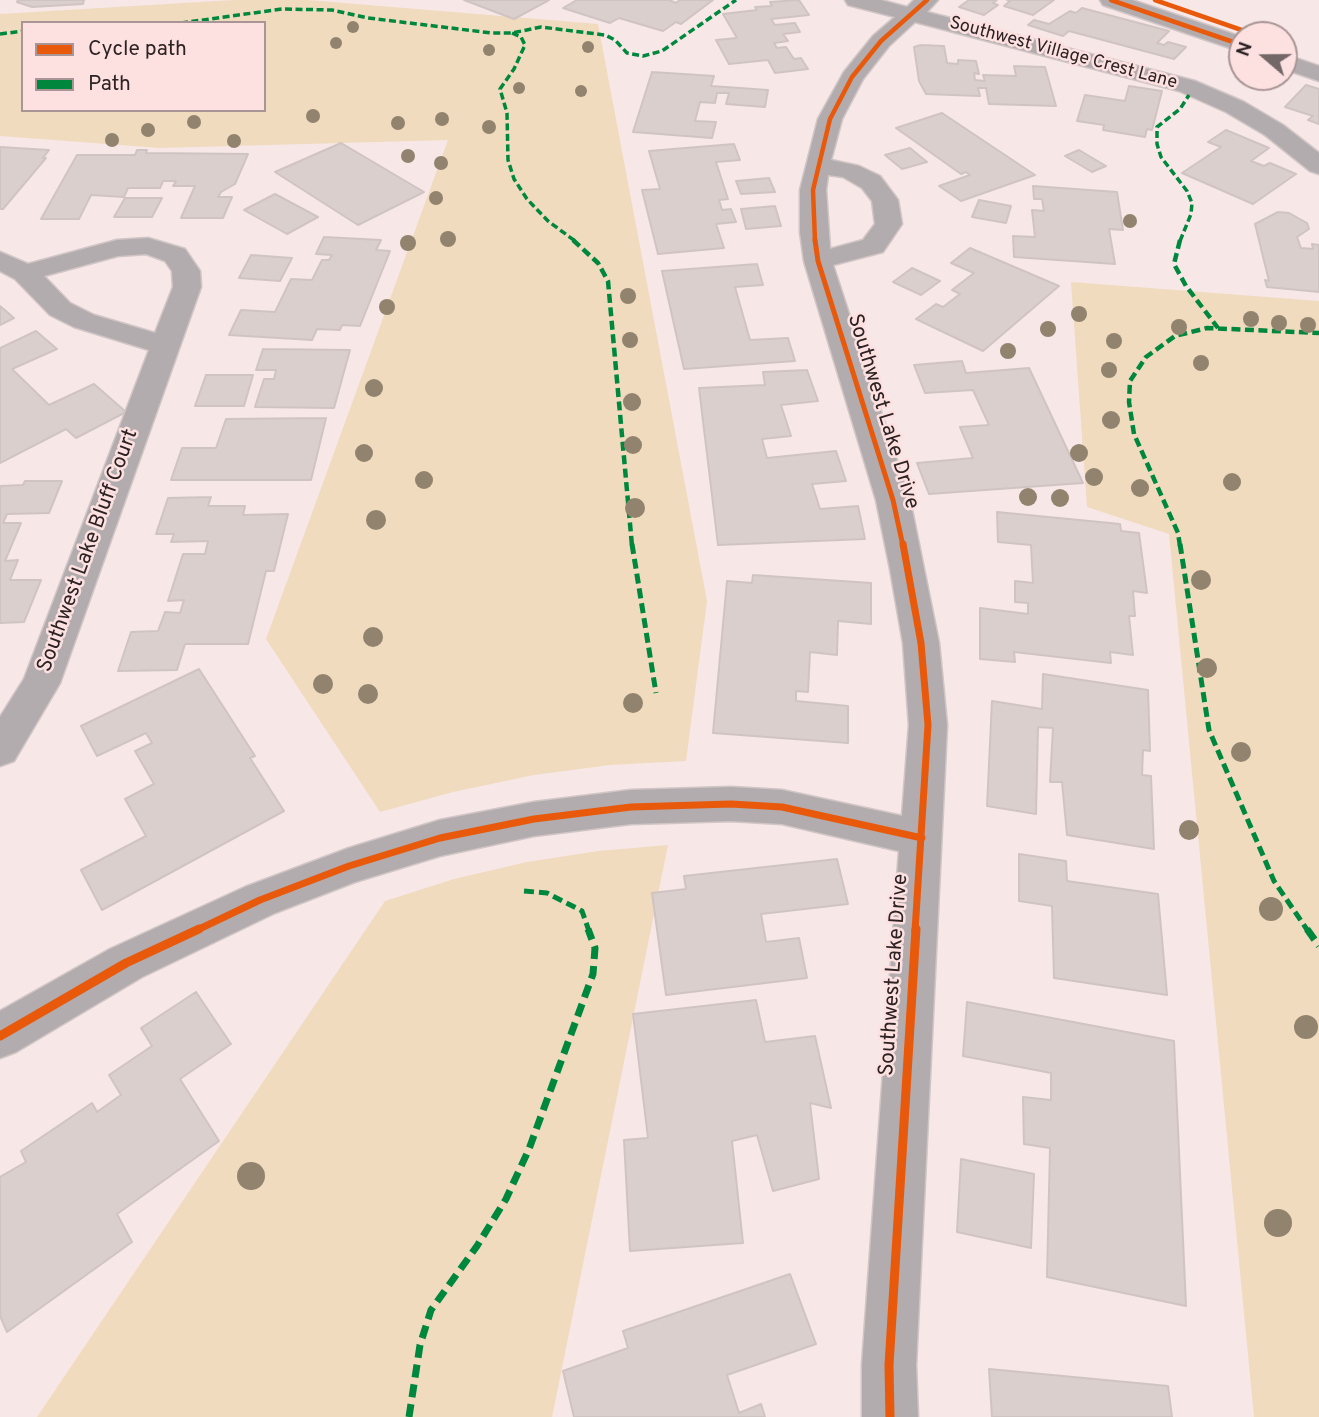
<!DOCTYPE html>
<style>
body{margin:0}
#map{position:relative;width:1319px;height:1417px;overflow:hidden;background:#f7e7e7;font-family:Overpass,sans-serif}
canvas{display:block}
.legend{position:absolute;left:21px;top:21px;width:245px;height:91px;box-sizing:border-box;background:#fde1e1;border:2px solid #a99595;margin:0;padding:9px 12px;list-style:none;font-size:21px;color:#2c2223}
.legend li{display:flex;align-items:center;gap:14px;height:35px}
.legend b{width:35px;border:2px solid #a99595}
.north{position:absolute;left:1228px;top:21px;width:70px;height:70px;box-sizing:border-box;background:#fde1e1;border:2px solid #a99595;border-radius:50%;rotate:290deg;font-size:19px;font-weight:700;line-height:28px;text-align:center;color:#2c2223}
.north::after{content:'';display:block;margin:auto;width:24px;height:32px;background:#736768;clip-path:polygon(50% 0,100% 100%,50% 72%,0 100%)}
</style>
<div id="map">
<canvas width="1319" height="1417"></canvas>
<ul class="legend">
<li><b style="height:9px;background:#e8590c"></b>Cycle path</li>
<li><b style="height:9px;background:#00873e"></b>Path</li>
</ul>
<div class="north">N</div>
</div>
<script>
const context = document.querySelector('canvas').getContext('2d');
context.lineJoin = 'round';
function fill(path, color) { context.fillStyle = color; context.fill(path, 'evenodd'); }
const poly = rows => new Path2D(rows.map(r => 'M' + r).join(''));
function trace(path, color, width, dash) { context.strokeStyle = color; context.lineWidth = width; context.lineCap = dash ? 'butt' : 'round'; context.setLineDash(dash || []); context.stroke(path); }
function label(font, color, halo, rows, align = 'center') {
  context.font = font + ' Overpass,sans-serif'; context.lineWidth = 5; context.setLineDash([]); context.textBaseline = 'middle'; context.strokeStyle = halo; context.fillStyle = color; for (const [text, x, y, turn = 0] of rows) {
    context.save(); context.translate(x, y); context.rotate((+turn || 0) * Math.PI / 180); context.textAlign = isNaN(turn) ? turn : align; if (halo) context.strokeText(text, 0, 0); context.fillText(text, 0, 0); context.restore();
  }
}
fill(poly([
 [234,0,308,0,598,24,707,601,686,761,610,765,534,775,453,792,380,812,266,639,448,140,160,148,0,136,0,14],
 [23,23,264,23,264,110,23,110],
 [1071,282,1319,301,1319,1417,1254,1417,1169,534,1087,507],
 [668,845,552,1417,37,1417,385,901,454,879,527,862,598,851]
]), '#f0dbbe');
const building = poly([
 [18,0,84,0,83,4,32,7,17,2,18,0],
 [464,0,549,0,514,19,464,0],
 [577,0,669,0,676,3,680,0,713,0,681,24,676,22,663,31,619,18,610,23,563,8,577,0],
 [799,0,809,15,771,19,775,25,795,23,800,32,783,34,788,41,774,43,777,48,786,47,794,59,801,58,808,69,775,73,768,60,729,64,716,40,737,38,723,14,757,10,755,7,772,6,770,2,799,0],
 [969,0,997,0,993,3,998,5,984,15,959,7,969,0],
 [1007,0,1054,0,1033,15,1004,6,1010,1,1007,0],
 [1082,8,1169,31,1157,43,1164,45,1168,42,1186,47,1174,59,1069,31,1063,36,1028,25,1034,20,1049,24,1070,11,1076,13,1082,8],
 [921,45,944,46,947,63,958,64,958,60,976,61,979,74,974,73,975,80,985,81,983,75,1016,76,1014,66,1045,67,1056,106,989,104,986,88,978,88,980,96,926,94,919,81,914,47,921,45],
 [652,72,714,76,711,86,768,90,765,107,726,104,729,93,717,93,715,103,700,102,695,121,716,122,712,138,633,132,652,72],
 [1306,85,1319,89,1319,124,1308,120,1313,116,1285,107,1306,85],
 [1129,86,1162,91,1152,130,1147,129,1145,137,1103,130,1104,125,1077,121,1085,95,1125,101,1129,86],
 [942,113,1035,175,961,201,939,186,970,175,966,172,961,174,896,128,942,113],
 [1226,130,1269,148,1251,161,1264,166,1270,163,1296,174,1253,204,1182,173,1221,147,1208,142,1226,130],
 [341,143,424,192,358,225,275,172,341,143],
 [734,144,740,160,716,162,728,199,719,200,722,210,731,209,736,222,716,224,724,248,658,254,642,190,660,189,649,151,734,144],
 [0,147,49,150,43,158,46,158,3,209,0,209,0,147],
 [910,148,927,162,902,169,885,155,910,148],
 [137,150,147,150,146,153,248,154,235,184,221,192,218,197,232,197,223,218,181,218,195,186,173,186,176,181,163,181,160,188,128,188,124,197,91,195,79,219,41,219,77,155,135,155,137,150],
 [1079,150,1106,166,1092,172,1065,156,1079,150],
 [769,178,775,192,741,194,736,181,769,178],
 [1033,186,1117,192,1123,230,1109,229,1115,264,1014,257,1013,236,1035,237,1032,210,1044,211,1042,199,1034,199,1033,186],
 [275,194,318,217,287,234,244,210,275,194],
 [125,198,162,198,152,217,114,217,125,198],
 [979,200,1011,206,1006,223,972,217,979,200],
 [775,206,781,226,746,229,741,209,775,206],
 [1278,212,1289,213,1307,223,1309,229,1297,237,1301,248,1313,249,1312,244,1319,245,1319,292,1267,287,1265,280,1269,281,1255,224,1278,212],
 [324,237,381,240,376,250,390,251,360,326,342,325,340,330,317,329,312,340,229,335,241,310,275,312,291,279,312,280,322,260,329,260,332,255,316,254,324,237],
 [970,248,1059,286,983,351,916,319,936,304,943,307,960,294,952,290,974,273,951,263,970,248],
 [251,255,292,258,280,281,239,278,251,255],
 [757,264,763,285,735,287,750,340,788,338,795,361,684,369,662,271,757,264],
 [912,268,940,281,921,295,893,282,912,268],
 [0,306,14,318,0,325,0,306],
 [36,331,57,349,12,369,49,405,94,384,126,412,76,438,66,429,0,463,0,348,36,331],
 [263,349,350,350,334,408,255,407,264,379,274,379,276,370,256,370,263,349],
 [962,361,966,373,1029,368,1083,483,929,494,917,463,973,458,960,427,989,425,973,390,925,393,914,365,962,361],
 [807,370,818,401,781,405,791,436,762,439,767,458,836,451,846,481,812,484,820,509,858,506,865,539,718,545,699,388,765,385,763,372,807,370],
 [206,375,253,375,244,406,195,406,206,375],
 [326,418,311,480,171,480,182,448,216,448,226,419,326,418],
 [25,481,62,481,49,513,7,514,3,523,21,523,5,561,18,560,10,580,41,580,24,622,0,623,0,486,23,485,25,481],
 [211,497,208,506,245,506,243,515,288,514,274,571,266,571,248,644,185,644,177,670,118,671,131,632,158,631,165,612,180,613,184,600,168,601,183,554,205,554,208,541,171,542,174,534,156,534,168,498,211,497],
 [997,512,1120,524,1121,531,1139,533,1147,593,1133,591,1135,616,1129,616,1133,655,1110,652,1111,663,1014,652,1015,662,980,659,980,608,1028,614,1028,603,1015,602,1015,581,1033,583,1031,545,998,542,997,512],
 [753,575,871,583,871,624,838,621,837,655,810,652,808,692,796,691,796,701,848,706,848,743,713,733,727,581,752,583,753,575],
 [199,669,255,756,250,758,284,811,102,910,81,870,146,836,125,799,154,784,135,751,152,743,146,733,97,756,81,726,199,669],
 [1043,674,1148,690,1150,751,1143,750,1142,775,1151,776,1154,849,1067,835,1062,782,1050,782,1053,728,1038,727,1036,814,987,806,992,701,1042,709,1043,674],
 [1019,854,1066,861,1067,881,1158,894,1167,995,1054,978,1052,906,1019,901,1019,854],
 [837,859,848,904,761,914,766,942,799,938,807,978,666,995,652,893,686,889,684,876,837,859],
 [196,992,231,1044,180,1079,219,1141,117,1214,132,1242,7,1332,0,1316,0,1177,26,1162,21,1151,92,1103,97,1112,121,1095,109,1075,152,1046,141,1028,196,992],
 [756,1000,765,1042,815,1036,831,1108,810,1103,819,1179,773,1191,757,1135,732,1141,743,1243,630,1251,624,1140,648,1138,633,1014,756,1000],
 [967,1002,1174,1041,1186,1306,1047,1277,1050,1148,1024,1144,1023,1097,1051,1100,1051,1073,963,1056,967,1002],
 [961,1159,1034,1174,1031,1248,957,1232,961,1159],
 [790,1274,816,1344,727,1375,739,1413,761,1404,765,1417,574,1417,563,1371,628,1348,623,1331,790,1274],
 [989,1369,1168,1386,1172,1417,992,1417,989,1369]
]);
fill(building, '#dbcfcd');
trace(building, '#d0c4c2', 2);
const minor = poly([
 [845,0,881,0,907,7,914,0,938,0,927,12,1195,81,1244,102,1283,125,1319,153,1319,174,1310,171,1265,135,1226,112,1179,91,915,22,889,46,863,79,842,119,831,160,859,166,880,176,898,200,902,224,883,252,833,265,910,500,939,643,947,725,916,1365,918,1417,862,1417,862,1365,899,851,782,824,731,821,631,824,534,836,440,856,355,882,275,913,142,977,16,1052,0,1058,0,1011,110,949,245,887,349,848,440,820,534,802,631,790,731,787,782,790,902,816,909,725,903,643,890,569,876,500,804,261,800,232,800,190,818,119,844,72,873,36,895,17,848,5,845,0],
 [828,175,843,177,862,188,872,201,875,224,863,240,830,249,826,190,828,175],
 [1100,0,1132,0,1242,37,1242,52,1103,5,1100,0],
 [1284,54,1319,66,1319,81,1284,69,1284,54],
 [148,238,185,249,200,271,201,287,60,683,14,761,0,766,0,717,24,679,149,350,74,327,50,315,15,279,0,271,0,252,28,264,117,240,148,238],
 [146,254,165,261,172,271,173,287,155,333,94,315,70,303,44,276,118,256,146,254]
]);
trace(minor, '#d1c5c5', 3);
fill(minor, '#b2acae');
trace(poly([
 [181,23,282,9,332,10,368,18,492,33,512,33,541,27,605,35,615,40,627,53,643,56,662,51,736,0],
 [512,33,521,37,525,45,514,69,500,89,507,113,508,160,514,179,527,199,548,221,575,241],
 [0,34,23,31],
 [1180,241,1191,214,1192,203,1187,191,1161,157,1157,144,1157,127,1180,109,1189,95]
]), '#00873e', 3.5, [7, 3.5]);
trace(poly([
 [573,240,598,263,608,281,632,546],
 [1180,240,1174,264,1186,286,1218,328],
 [1180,546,1178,533,1134,434,1129,402,1130,381,1146,357,1175,336,1207,328,1319,333]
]), '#00873e', 4.5, [9, 4.5]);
trace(poly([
 [632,544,656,693],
 [1180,544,1209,730,1274,881,1308,931],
 [524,891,547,893,582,911,589,931]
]), '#00873e', 5, [10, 5]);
trace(poly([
 [1307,929,1319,946],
 [409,1417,420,1345,431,1310,477,1246,506,1199,529,1149,593,974,595,948,588,929]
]), '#00873e', 7, [13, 7]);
trace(poly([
 [1111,0,1242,45],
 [1155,0,1256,35],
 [815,241,813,190,830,119,852,77,881,41,927,0]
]), '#e8590c', 4.5);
trace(poly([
 [815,240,818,261,893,500,903,546]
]), '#e8590c', 5);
trace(poly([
 [903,544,921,643,928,725,915,931],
 [195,931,260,900,349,866,440,838,534,819,631,807,731,804,782,807,922,838]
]), '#e8590c', 7);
trace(poly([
 [0,1036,126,963,199,929],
 [890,1417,889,1365,916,929]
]), '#e8590c', 9);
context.fillStyle = '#92836e';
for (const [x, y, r] of [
 [353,27,6],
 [336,43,6],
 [588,47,6],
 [489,50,6],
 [519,88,6],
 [581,91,6],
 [313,116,7],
 [442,119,7],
 [194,122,7],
 [398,123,7],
 [489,127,7],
 [148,130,7],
 [112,140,7],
 [234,141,7],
 [408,156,7],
 [441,163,7],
 [436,198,7],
 [1130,221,7],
 [448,239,8],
 [408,243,8],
 [628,296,8],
 [387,307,8],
 [1079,314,8],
 [1251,319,8],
 [1279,323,8],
 [1308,325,8],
 [1179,327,8],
 [1048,329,8],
 [630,340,8],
 [1114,341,8],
 [1008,351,8],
 [1201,363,8],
 [1109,370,8],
 [374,388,9],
 [632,402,9],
 [1111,420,9],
 [633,445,9],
 [364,453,9],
 [1079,453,9],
 [1094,477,9],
 [424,480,9],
 [1232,482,9],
 [1140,488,9],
 [1028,497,9],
 [1060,498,9],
 [635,508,10],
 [376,520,10],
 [1201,580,10],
 [373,637,10],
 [1207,668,10],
 [323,684,10],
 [368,694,10],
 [633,703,10],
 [1241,752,10],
 [1189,830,10],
 [1271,909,12],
 [1306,1027,12],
 [251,1176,14],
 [1278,1223,14]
]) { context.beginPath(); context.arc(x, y, r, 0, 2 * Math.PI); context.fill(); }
label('18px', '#2c2223', '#fde1e1', [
 ["Southwest Village Crest Lane",1063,54,15]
]);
label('21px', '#2c2223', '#fde1e1', [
 ["Southwest Lake Drive",882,412,73],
 ["Southwest Lake Bluff Court",89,551,-70],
 ["Southwest Lake Drive",895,975,-86]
]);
</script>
